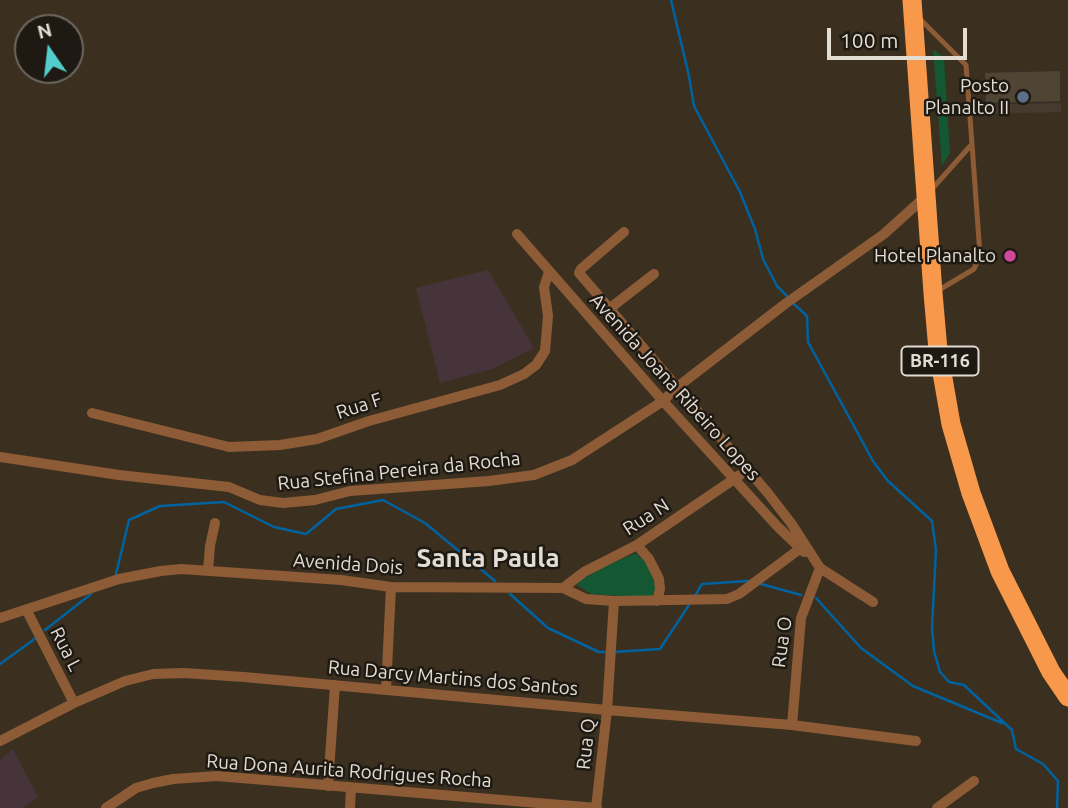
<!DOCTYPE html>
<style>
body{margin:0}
#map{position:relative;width:1068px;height:808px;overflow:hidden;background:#3b3020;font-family:Ubuntu,sans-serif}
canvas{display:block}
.north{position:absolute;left:14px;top:14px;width:70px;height:70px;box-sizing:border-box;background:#1e1912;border:2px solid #6d675f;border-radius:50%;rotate:346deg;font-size:19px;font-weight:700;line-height:28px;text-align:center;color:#e3dcd2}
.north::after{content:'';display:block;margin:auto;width:24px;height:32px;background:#53cdcb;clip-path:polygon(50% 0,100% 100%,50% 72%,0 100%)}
.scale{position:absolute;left:827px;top:28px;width:140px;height:32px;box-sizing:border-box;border:4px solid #e3dcd2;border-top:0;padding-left:9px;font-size:21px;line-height:24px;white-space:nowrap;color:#e3dcd2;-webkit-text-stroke:5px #1e1912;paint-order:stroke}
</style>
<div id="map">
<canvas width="1068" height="808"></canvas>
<div class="north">N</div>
<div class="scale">100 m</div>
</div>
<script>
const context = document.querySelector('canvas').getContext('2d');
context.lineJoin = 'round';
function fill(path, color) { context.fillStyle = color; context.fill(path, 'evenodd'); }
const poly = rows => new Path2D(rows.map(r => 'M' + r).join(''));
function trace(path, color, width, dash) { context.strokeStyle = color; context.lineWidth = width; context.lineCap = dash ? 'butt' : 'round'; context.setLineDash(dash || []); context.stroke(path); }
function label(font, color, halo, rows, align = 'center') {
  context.font = font + ' Ubuntu,sans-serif'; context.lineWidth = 5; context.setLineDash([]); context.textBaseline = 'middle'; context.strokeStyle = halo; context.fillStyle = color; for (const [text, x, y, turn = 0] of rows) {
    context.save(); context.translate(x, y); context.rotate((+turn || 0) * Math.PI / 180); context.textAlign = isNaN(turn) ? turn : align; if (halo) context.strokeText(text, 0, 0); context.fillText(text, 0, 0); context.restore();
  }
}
fill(poly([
 [488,270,534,348,492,369,440,383,416,288],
 [13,749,38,797,22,808,0,808,0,760]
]), '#47333a');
fill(poly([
 [933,49,944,58,950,153,942,166],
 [636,553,645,562,657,582,653,598,591,594,577,585,579,581,606,566]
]), '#135733');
trace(poly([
 [671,0,689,76,694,106,740,192,755,229,763,259,777,286,787,296],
 [794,304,807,316,808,342,873,461,888,481,932,521,936,550,932,627,934,651,940,672,949,682,964,685,1012,730,1016,749,1043,764,1058,781,1057,808],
 [116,574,129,520,160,506,224,502,274,527,306,534,336,509,383,500,425,523,495,581],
 [761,584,801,595],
 [510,594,548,628,599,652,607,652],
 [695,596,702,584,748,581],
 [816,598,861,648,913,686,1002,723],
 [45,630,91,594],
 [614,652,660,649,689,605],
 [0,664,36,638]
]), '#00629f', 2.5);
trace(poly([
 [919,18,966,65,972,144,932,189],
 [939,290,974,269,980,255,972,144]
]), '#8d5c36', 5);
trace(poly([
 [624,232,581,269,579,273,767,492,791,523,820,568,873,602],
 [517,234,663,401,777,526,804,552],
 [609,309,654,274],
 [92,413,229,447,280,445,317,439,369,421,500,385,524,374,536,365,545,351,548,316,544,287,549,272],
 [0,457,119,475,229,487,260,500,283,503,315,500,350,491,489,481,534,475,572,460,663,401,676,388,785,304,884,234,925,197],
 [637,545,649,559,659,579,660,589,657,601],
 [208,571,210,546,215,523],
 [563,588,584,572,637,545,740,475],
 [27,611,74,703],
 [0,618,119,579,161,571,181,569,341,580,391,587,563,588,586,599,614,601,727,599,739,594,805,545],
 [386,690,391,587],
 [792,725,801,618,820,568],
 [0,741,74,703,125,681,153,674,184,673,244,677,607,710,792,725,916,741],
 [328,786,335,685],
 [106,808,136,788,153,783,173,779,217,776,597,808],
 [350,808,351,788],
 [596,808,607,710,614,601],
 [937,808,974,781]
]), '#8d5c36', 10);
trace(poly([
 [912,0,933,293,938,350,951,424,971,493,1000,571,1051,672,1068,697]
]), '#f8984a', 19);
fill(poly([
 [984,72,1061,102,1061,112,985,114]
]), '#453a2d');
const building = poly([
 [1061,70,1061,102,985,104,984,72,1061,70]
]);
fill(building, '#504434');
trace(building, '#383024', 2);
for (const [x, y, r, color] of [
 [1023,97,7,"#5c6f8a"],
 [1010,256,7,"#d1479c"]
]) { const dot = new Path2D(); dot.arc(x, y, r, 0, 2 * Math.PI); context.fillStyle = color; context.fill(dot); trace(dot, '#1e1912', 2.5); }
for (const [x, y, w] of [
 [940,361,77]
]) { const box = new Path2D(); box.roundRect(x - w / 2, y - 14.5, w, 29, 5); context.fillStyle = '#1e1912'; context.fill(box); trace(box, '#e3dcd2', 2); }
label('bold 18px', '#e3dcd2', null, [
 ["BR-116",940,361]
]);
label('19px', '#e3dcd2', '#1e1912', [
 ["Posto",1009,86],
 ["Planalto II",1009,108],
 ["Hotel Planalto",996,256]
], 'right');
label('19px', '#e3dcd2', '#1e1912', [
 ["Avenida Joana Ribeiro Lopes",675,387,48],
 ["Rua F",359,406,-18],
 ["Rua Stefina Pereira da Rocha",399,471,-6],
 ["Rua N",646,517,-33],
 ["Avenida Dois",348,564,4],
 ["Rua O",782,642,-82],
 ["Rua L",66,649,63],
 ["Rua Darcy Martins dos Santos",453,678,5],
 ["Rua Q",586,744,-84],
 ["Rua Dona Aurita Rodrigues Rocha",349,771,4]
]);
label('bold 26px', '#e3dcd2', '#1e1912', [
 ["Santa Paula",488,558]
]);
</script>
